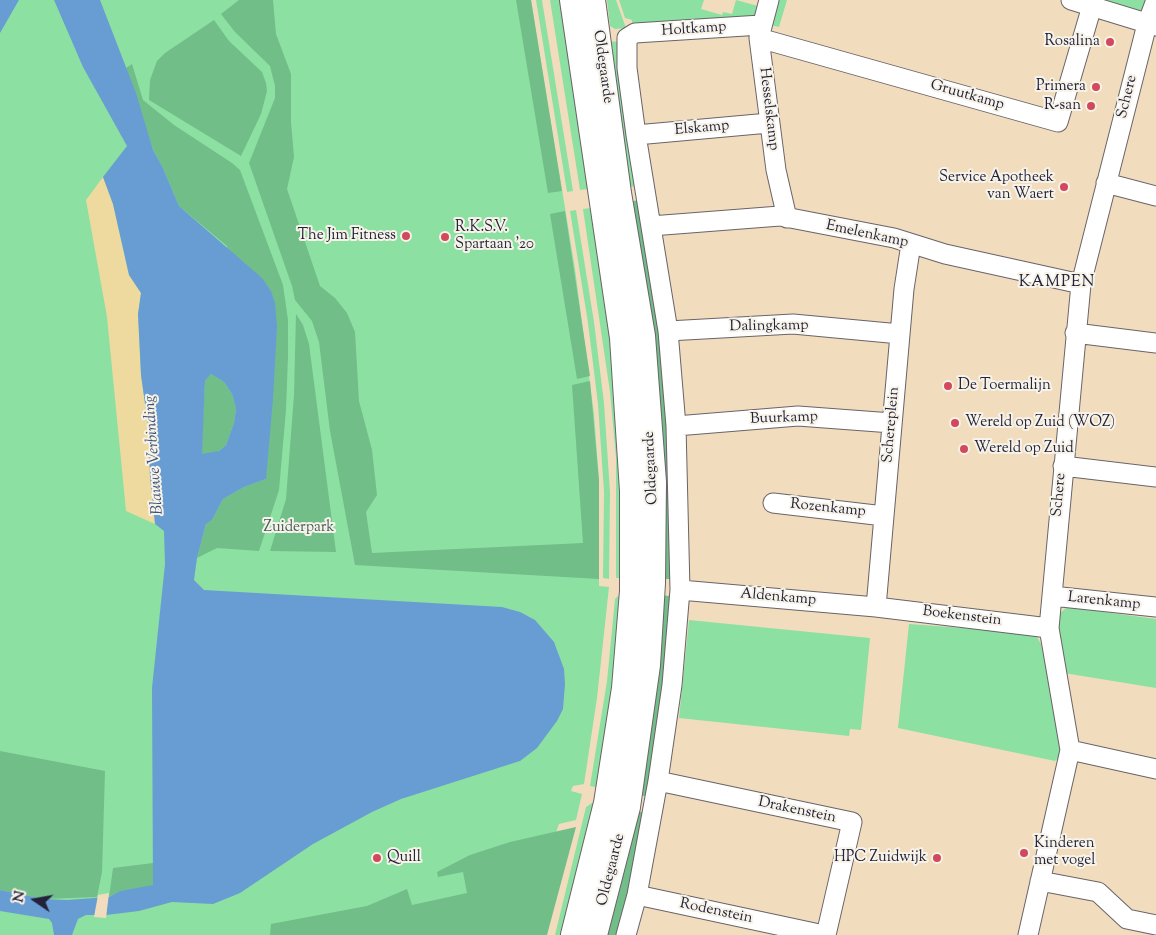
<!DOCTYPE html>
<style>
body{margin:0}
#map{position:relative;width:1156px;height:935px;overflow:hidden;background:#f1ddbd;font-family:"Sorts Mill Goudy",serif}
canvas{display:block}
.north{position:absolute;left:10px;top:875px;width:50px;height:50px;-webkit-text-stroke:4px #f7f3e8;paint-order:stroke;rotate:282deg;font-size:14px;font-weight:700;line-height:20px;text-align:center;color:#22223b}
.north::after{content:'';display:block;margin:auto;width:18px;height:22px;background:#22223b;clip-path:polygon(50% 0,100% 100%,50% 72%,0 100%)}
</style>
<div id="map">
<canvas width="1156" height="935"></canvas>
<div class="north">N</div>
</div>
<script>
const context = document.querySelector('canvas').getContext('2d');
context.lineJoin = 'round';
function fill(path, color) { context.fillStyle = color; context.fill(path, 'evenodd'); }
const poly = rows => new Path2D(rows.map(r => 'M' + r).join(''));
function trace(path, color, width, dash) { context.strokeStyle = color; context.lineWidth = width; context.lineCap = dash ? 'butt' : 'round'; context.setLineDash(dash || []); context.stroke(path); }
function label(font, color, halo, rows, align = 'center') {
  context.font = font + ' "Sorts Mill Goudy",serif'; context.lineWidth = 4; context.setLineDash([]); context.textBaseline = 'middle'; context.strokeStyle = halo; context.fillStyle = color; for (const [text, x, y, turn = 0] of rows) {
    context.save(); context.translate(x, y); context.rotate((+turn || 0) * Math.PI / 180); context.textAlign = isNaN(turn) ? turn : align; if (halo) context.strokeText(text, 0, 0); context.fillText(text, 0, 0); context.restore();
  }
}
fill(poly([
 [0,0,531,0,575,269,594,414,599,481,599,586,609,587,597,698,584,784,573,786,571,791,582,794,576,820,559,824,520,935,0,935],
 [536,0,542,0,573,191,567,192],
 [550,0,560,0,588,189,580,190],
 [607,0,616,0,626,28,615,29,610,26],
 [619,0,704,0,701,9,722,15,723,12,732,14,736,0,758,6,754,19,632,28,632,20,625,18],
 [773,0,787,0,779,27,766,24],
 [1087,0,1147,0,1145,9,1140,13],
 [608,41,619,42,636,186,623,188],
 [591,208,609,324,628,578,616,578,616,458,610,392,583,209],
 [576,210,594,322,604,403,610,492,609,579,603,578,604,492,598,404,588,323,570,211],
 [620,594,605,789,590,786,607,681,615,599],
 [1067,607,1156,619,1156,688,1064,673,1057,632,1058,615],
 [689,620,870,638,861,730,850,729,849,736,679,718],
 [909,624,1030,633,1037,637,1041,644,1063,738,1061,755,1055,761,898,728],
 [592,803,601,805,569,935,555,935,586,807]
]), '#8ce0a2');
fill(poly([
 [239,0,273,0,276,34,291,74,291,122,294,157,287,189,320,286,335,298,347,313,355,332,359,401,372,450,377,495,366,512,372,553,583,543,572,385,590,381,599,481,599,579,355,565,330,431,319,342,312,321,295,300,292,286,249,163,275,98,275,86,270,66,235,32,221,14],
 [516,0,531,0,562,191,548,193],
 [214,20,229,41,262,72,266,83,267,91,261,114,241,156,149,100,150,80,157,61,165,53],
 [132,64,143,100,174,125,232,163,240,170,283,285,288,320,288,356,286,410,279,490,259,551,217,548,197,558,206,524,212,520,223,499,244,487,266,479,227,246,179,206,162,166,153,150,126,68],
 [641,200,662,332,671,432,672,579,657,579,625,202],
 [565,211,590,376,577,379,550,214],
 [296,314,303,325,309,344,336,552,270,551,286,499,294,395],
 [211,374,224,382,232,394,236,409,234,423,226,445,219,451,210,455,201,454,205,381],
 [657,595,671,596,673,599,650,797,634,794],
 [0,751,105,771,102,872,97,897,44,899,0,890],
 [631,810,642,812,646,818,619,935,600,935],
 [576,827,547,935,270,935,271,924,367,906,407,889,412,905,467,893,463,872,438,877,437,872,470,855,510,842],
 [153,863,153,886,120,891,109,897,113,868]
]), '#71be88');
fill(poly([
 [103,177,113,204,129,275,141,293,138,314,141,375,148,425,155,524,126,511,107,317,86,200]
]), '#eeda9e');
fill(poly([
 [0,0,19,0,0,33],
 [54,0,100,0,136,93,153,150,162,166,179,206,262,278,271,291,275,303,277,327,273,399,266,479,244,487,223,499,212,520,206,524,197,558,194,580,204,590,502,607,520,612,535,620,554,642,564,669,565,684,563,709,557,721,537,748,520,761,401,799,372,812,313,844,240,893,213,904,172,902,139,911,106,915,86,915,78,919,72,935,54,935,52,923,49,919,0,911,0,890,44,899,67,900,109,897,120,891,153,885,152,688,165,564,164,531,155,524,150,477,148,425,141,375,138,314,141,293,129,275,113,204,103,177,127,146,83,67],
 [211,374,224,382,232,394,236,409,234,423,226,445,219,451,202,454,205,381]
]), '#689dd4');
fill(poly([
 [109,893,106,918,94,917,98,895]
]), '#f1ddbd');
const minor = poly([
 [769,0,759,38,776,170,787,218],
 [1071,0,1156,26],
 [759,38,1058,122,1092,6],
 [636,135,769,123],
 [1106,183,1156,196],
 [651,226,780,216,894,238,945,254,1081,284],
 [668,331,793,324,900,334],
 [1075,333,1156,343],
 [676,426,798,416,892,423],
 [1063,466,1156,477],
 [773,503,884,516],
 [680,590,876,607,1049,628],
 [1052,596,1156,607],
 [876,607,904,289,911,244],
 [1070,750,1156,769],
 [658,781,852,822,826,935],
 [1040,881,1098,892,1127,919,1156,925],
 [637,895,824,935],
 [626,935,637,895,658,781,672,685,680,590,676,426,668,331,636,135,627,68,627,38,635,33,761,25],
 [1028,935,1070,750,1049,628,1081,284,1147,24,1156,0]
]);
const major = poly([
 [572,0,622,338,632,491,632,591,624,688,606,803,573,935],
 [593,0,619,193,643,336,654,482,653,583,648,665,628,807,595,935]
]);
trace(minor, '#6a6368', 21);
trace(major, '#6a6368', 26);
trace(minor, '#fff', 19);
trace(major, '#fff', 24);
for (const [x, y, r, color] of [
 [1110,42,5,"#d1495b"],
 [1096,87,5,"#d1495b"],
 [1091,106,5,"#d1495b"],
 [1064,187,5,"#d1495b"],
 [406,236,5,"#d1495b"],
 [445,237,5,"#d1495b"],
 [948,386,5,"#d1495b"],
 [955,423,5,"#d1495b"],
 [964,449,5,"#d1495b"],
 [1024,853,5,"#d1495b"],
 [377,858,5,"#d1495b"],
 [937,858,5,"#d1495b"]
]) { const dot = new Path2D(); dot.arc(x, y, r, 0, 2 * Math.PI); context.fillStyle = color; context.fill(dot); trace(dot, '#f7f3e8', 2); }
label('15px', '#22223b', '#f7f3e8', [
 ["Holtkamp",694,30,-4],
 ["Oldegaarde",602,67,82],
 ["Gruutkamp",967,96,16],
 ["Schere",1128,97,-76],
 ["Hesselskamp",768,109,83],
 ["Elskamp",702,129,-5],
 ["Emelenkamp",867,235,12],
 ["Dalingkamp",769,327,-1],
 ["Buurkamp",784,419,-2],
 ["Schereplein",892,425,-85],
 ["Oldegaarde",652,468,-93],
 ["Schere",1060,495,-85],
 ["Rozenkamp",828,509,6],
 ["Aldenkamp",778,598,5],
 ["Larenkamp",1104,602,6],
 ["Boekenstein",962,617,7],
 ["Drakenstein",797,811,12],
 ["Oldegaarde",612,870,-76],
 ["Rodenstein",716,912,12]
]);
label('15px', '#22223b', '#f7f3e8', [
 ["Rosalina",1100,42],
 ["Primera",1086,87],
 ["R-san",1081,106],
 ["Service Apotheek",1054,178],
 ["van Waert",1054,195],
 ["R.K.S.V.",455,228,"left"],
 ["Spartaan '20",455,245,"left"],
 ["The Jim Fitness",396,236],
 ["De Toermalijn",958,386,"left"],
 ["Wereld op Zuid (WOZ)",965,423,"left"],
 ["Wereld op Zuid",974,449,"left"],
 ["Kinderen",1034,844,"left"],
 ["met vogel",1034,861,"left"],
 ["Quill",387,858,"left"],
 ["HPC Zuidwijk",927,858]
], 'right');
label('15px', '#425b5a', '#f7f3e8', [
 ["Zuiderpark",299,528]
]);
context.letterSpacing = '1px';
label('16px', '#22223b', '#f7f3e8', [
 ["KAMPEN",1057,283]
]);
context.letterSpacing = '0px';
label('italic 16px', '#3e5378', '#f7f3e8', [
 ["Blauwe Verbinding",155,455,-94]
]);
</script>
